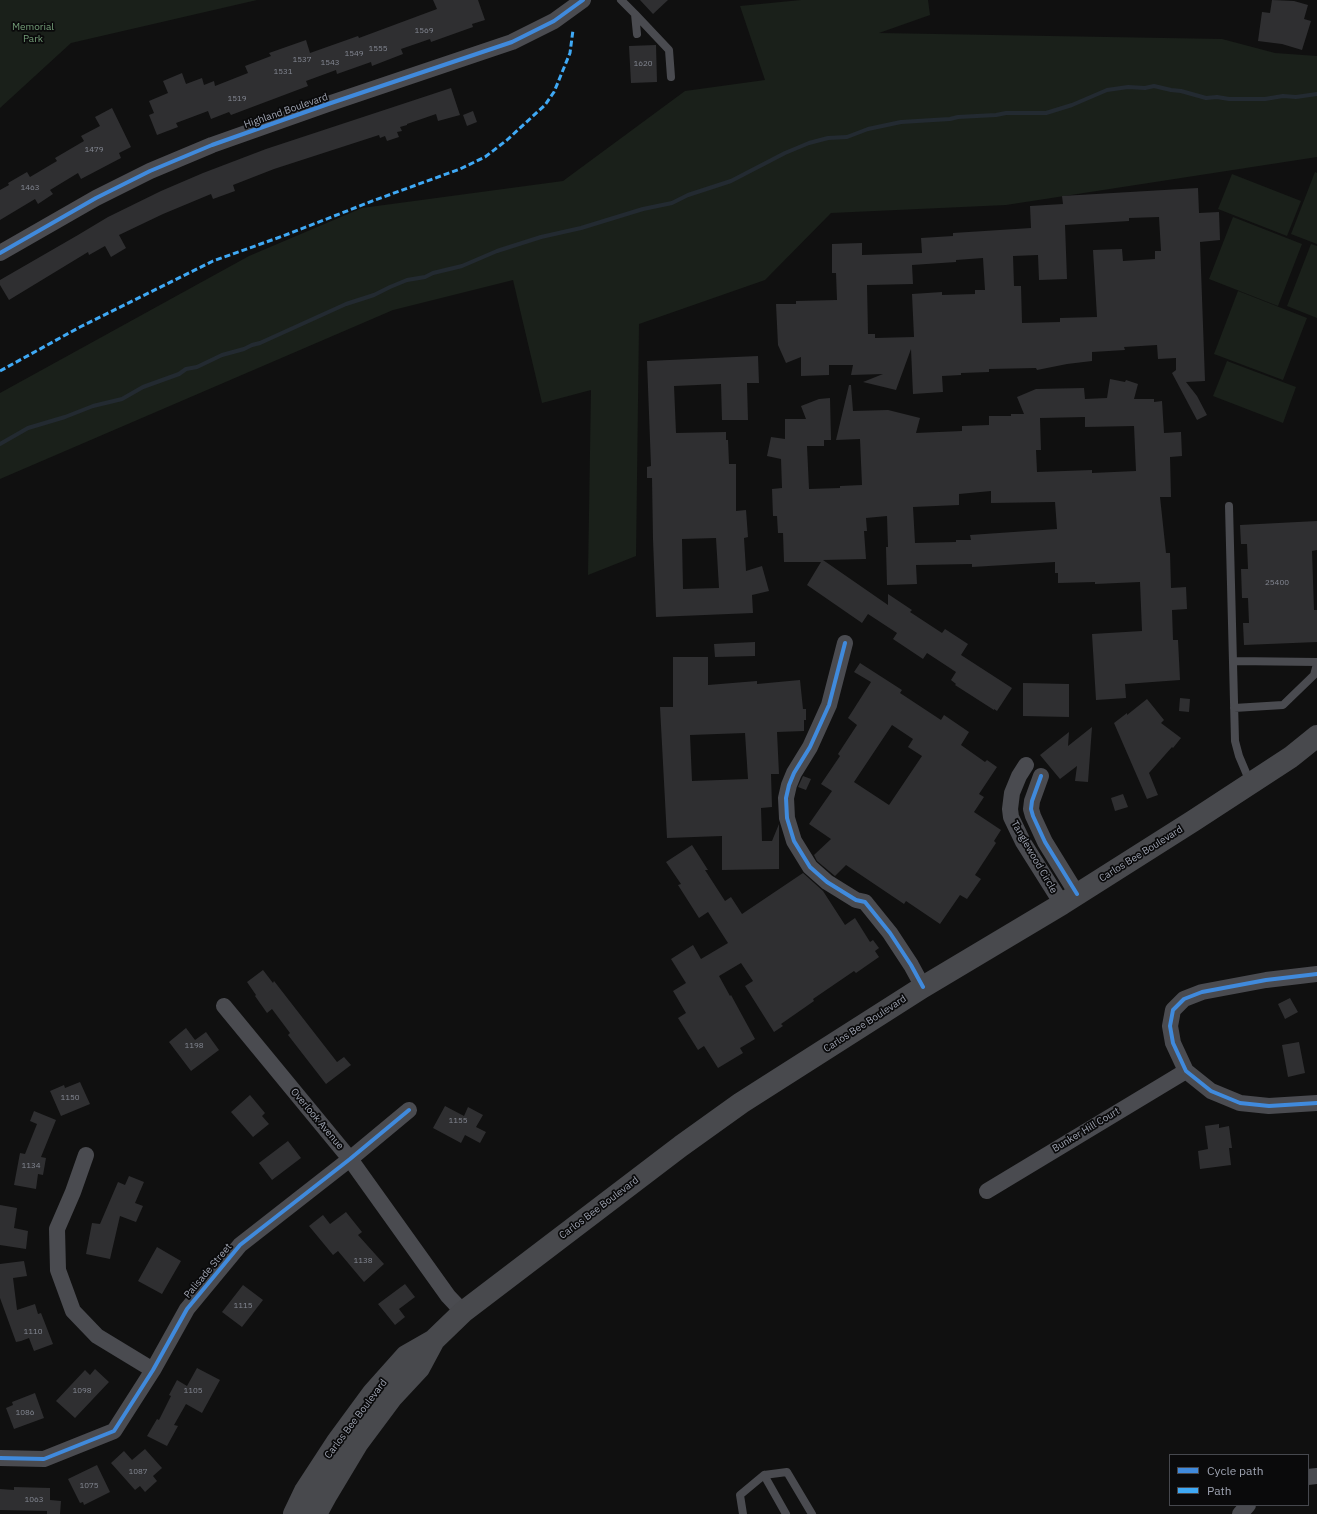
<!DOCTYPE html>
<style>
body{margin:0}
#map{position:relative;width:1317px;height:1514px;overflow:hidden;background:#101010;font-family:"IBM Plex Sans",sans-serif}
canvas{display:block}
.legend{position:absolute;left:1169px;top:1454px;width:140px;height:52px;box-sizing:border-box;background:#0a0a0b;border:1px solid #46484e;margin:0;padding:5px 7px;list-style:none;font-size:12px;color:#9fa4b2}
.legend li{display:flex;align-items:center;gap:8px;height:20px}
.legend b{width:20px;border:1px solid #46484e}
</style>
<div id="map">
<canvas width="1317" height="1514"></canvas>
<ul class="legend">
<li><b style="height:5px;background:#408adc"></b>Cycle path</li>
<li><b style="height:5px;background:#3fa9f5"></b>Path</li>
</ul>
</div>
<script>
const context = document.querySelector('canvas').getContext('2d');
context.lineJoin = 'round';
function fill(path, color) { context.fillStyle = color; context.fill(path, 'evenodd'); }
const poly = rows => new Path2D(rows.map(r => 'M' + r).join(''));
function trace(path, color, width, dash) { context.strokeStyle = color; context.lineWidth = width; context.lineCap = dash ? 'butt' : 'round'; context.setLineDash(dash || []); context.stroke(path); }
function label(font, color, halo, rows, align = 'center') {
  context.font = font + ' "IBM Plex Sans",sans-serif'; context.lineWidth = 3.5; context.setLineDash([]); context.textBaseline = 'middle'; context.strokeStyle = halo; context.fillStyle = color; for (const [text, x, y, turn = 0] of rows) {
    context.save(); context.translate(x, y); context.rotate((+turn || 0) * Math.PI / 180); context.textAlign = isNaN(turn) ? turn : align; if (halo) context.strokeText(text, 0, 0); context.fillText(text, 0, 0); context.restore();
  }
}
fill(poly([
 [0,0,257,0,71,43,0,108],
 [801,0,928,0,930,15,879,33,1222,39,1275,53,1317,56,1317,157,1006,205,831,213,765,280,639,324,636,556,588,575,591,390,542,403,513,280,393,310,0,479,0,393,249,256,362,208,563,181,685,91,765,80,740,6],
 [1315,172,1317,173,1317,244,1291,234],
 [1232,174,1301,201,1287,236,1218,209],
 [1233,217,1302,244,1278,306,1209,279],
 [1311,244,1317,246,1317,318,1287,306],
 [1238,291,1307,318,1283,380,1214,354],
 [1227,361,1296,387,1283,423,1213,396]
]), '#1a201a');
trace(poly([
 [0,444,28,428,65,417,93,406,122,399,143,387,179,374,186,369,197,367,222,355,244,349,252,345,260,343,346,304,374,295,390,287,407,280,425,277,433,273,462,266,497,251,541,237,581,228,643,209,672,203,688,195,731,181,785,153,809,143,828,138,847,137,868,129,901,122,950,119,958,117,996,115,1006,113,1046,113,1072,105,1107,90,1128,87,1145,88,1154,86,1171,90,1181,91,1206,98,1217,97,1229,99,1265,99,1283,96,1296,97,1317,94]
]), '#232a31', 4);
fill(poly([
 [433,0,478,0,485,20,472,24,473,27,431,42,430,39,401,49,403,54,372,66,371,62,337,74,336,70,306,81,308,86,231,115,229,112,211,119,208,111,176,123,178,127,157,135,149,115,154,113,149,101,168,93,163,81,182,73,186,84,202,78,204,85,214,81,215,86,248,73,245,66,271,56,269,53,306,40,310,53,358,36,359,38,437,9],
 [640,0,668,0,653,14],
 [1272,0,1294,1,1308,5,1304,19,1311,21,1302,50,1282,44,1258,41,1262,12,1270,13],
 [656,45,657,82,631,83,629,46],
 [451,88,460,115,438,121,436,114,407,124,407,125,400,127,402,131,397,132,399,137,387,141,385,136,380,138,379,135,274,169,233,185,235,191,213,199,211,194,163,214,119,235,126,248,111,257,105,246,89,255,88,252,9,300,0,285,0,280,78,235,108,217,161,191,203,173,266,149],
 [112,108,131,147,119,153,121,158,81,179,78,173,50,190,53,194,38,204,35,199,0,220,0,190,9,185,8,183,27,172,30,177,57,161,55,158,84,141,81,136,100,126,95,117],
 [473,111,477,122,467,126,463,115],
 [1198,188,1199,213,1219,212,1220,240,1200,242,1205,381,1186,382,1197,396,1207,415,1197,420,1172,373,1176,370,1176,358,1158,359,1157,345,1124,347,1125,350,1092,352,1092,361,1067,364,1037,370,1036,368,989,369,989,372,961,373,961,375,942,376,943,392,913,394,911,349,896,390,863,382,883,374,851,375,853,365,829,365,829,375,801,376,801,357,786,363,778,345,776,304,796,304,796,301,837,300,836,273,832,273,832,244,862,243,862,255,922,253,921,238,953,236,953,233,1031,228,1030,206,1063,204,1062,196],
 [1159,217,1161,251,1155,251,1155,259,1123,261,1122,249,1093,250,1097,317,1060,318,1060,322,1022,323,1021,286,1014,286,1013,256,1038,255,1039,280,1067,279,1065,225,1129,221,1129,218],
 [983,258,985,290,975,290,975,294,942,295,942,292,912,294,914,337,875,338,875,334,868,334,867,285,913,284,912,265,956,262,956,260],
 [758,356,759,383,747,383,748,420,722,420,721,384,674,386,676,433,726,432,726,440,728,440,729,464,736,464,736,511,746,510,748,537,744,538,746,571,762,566,769,591,752,595,753,613,656,617,653,539,652,478,647,478,647,467,651,466,647,361],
 [716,538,719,588,683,589,682,539],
 [1110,379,1125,382,1126,380,1138,384,1134,399,1154,399,1154,402,1162,401,1164,433,1181,432,1182,456,1170,457,1171,497,1160,497,1166,553,1170,553,1171,588,1186,587,1187,609,1172,610,1173,640,1178,640,1180,680,1125,684,1126,698,1096,700,1092,634,1142,631,1140,582,1095,584,1095,582,1058,583,1058,573,1055,573,1055,562,972,567,972,564,916,565,917,584,887,585,886,547,888,547,887,516,866,518,867,531,864,531,866,559,823,560,888,605,888,594,912,610,910,612,942,633,945,629,968,644,961,655,1012,688,997,711,994,709,994,710,955,685,956,684,951,680,956,672,927,653,923,659,893,639,897,633,868,614,862,623,807,585,821,562,784,562,783,533,778,533,777,516,773,516,772,489,782,488,781,459,767,456,771,437,785,439,785,419,806,419,801,406,819,399,830,398,831,440,824,440,824,446,807,446,809,489,840,488,840,486,862,485,860,439,836,440,849,385,851,385,853,411,888,410,920,418,916,433,962,431,962,426,989,425,989,416,1011,416,1011,414,1024,414,1017,397,1036,389,1084,388,1085,399,1107,398],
 [1085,417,1085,427,1134,426,1136,471,1092,473,1092,470,1037,472,1036,450,1041,450,1040,418],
 [991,491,991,503,1055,502,1057,529,970,535,971,540,956,540,956,542,915,543,913,507,959,505,959,494],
 [1317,521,1317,550,1312,551,1314,610,1317,610,1317,642,1244,645,1243,623,1249,623,1248,598,1242,598,1241,569,1248,569,1247,544,1241,544,1240,525],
 [755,642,755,656,715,657,714,644],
 [673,657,708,657,708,685,757,681,757,684,800,680,803,709,806,709,806,720,804,720,804,731,777,732,779,774,771,774,772,807,761,808,762,841,772,841,779,824,779,869,722,870,722,836,667,838,660,707,673,707],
 [745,733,748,779,692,781,690,735],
 [860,663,902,690,900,693,941,720,944,715,969,732,961,745,985,762,987,760,997,767,979,794,984,797,974,812,1001,830,994,841,996,843,975,875,981,879,967,899,960,895,940,924,906,901,904,904,846,865,835,876,817,861,814,855,831,839,809,824,832,791,821,784,840,756,838,754,857,725,848,718,871,682,854,672],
 [892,725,913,739,908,747,922,756,889,805,854,782],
 [1023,683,1069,684,1069,717,1023,716],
 [1180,698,1190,699,1189,712,1179,711],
 [1147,699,1164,720,1161,723,1181,738,1173,748,1172,747,1149,773,1158,795,1147,799,1114,723,1127,713,1127,715],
 [1092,727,1088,782,1075,781,1077,766,1060,779,1040,755,1069,732,1068,746],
 [803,776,811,779,806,790,798,787],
 [1123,794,1128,807,1115,811,1111,798],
 [692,845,708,870,705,870,725,901,731,897,742,914,803,873,823,891,845,925,855,918,870,942,873,940,879,948,875,951,879,957,856,973,854,971,813,999,814,1001,781,1024,783,1026,774,1032,745,986,753,981,741,963,719,976,730,996,731,995,755,1039,740,1048,743,1053,718,1068,704,1046,698,1050,678,1018,686,1013,673,991,686,983,671,959,693,945,701,959,728,943,708,912,699,918,678,885,681,884,666,862],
 [263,970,273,983,274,981,337,1062,344,1057,351,1065,326,1084,288,1035,290,1033,272,1009,267,1013,255,996,256,995,247,982],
 [1290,998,1298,1012,1285,1019,1278,1004],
 [186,1028,195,1040,206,1032,219,1050,191,1071,169,1042],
 [1299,1042,1305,1073,1288,1077,1282,1045],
 [80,1082,90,1104,61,1116,50,1091,64,1085,65,1088],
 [250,1095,265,1113,262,1116,269,1124,253,1137,231,1112],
 [445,1106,464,1116,468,1107,483,1115,476,1127,486,1132,480,1143,465,1135,461,1143,433,1128],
 [34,1111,56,1120,41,1157,46,1158,43,1175,38,1174,36,1189,14,1185,20,1153,25,1154,37,1124,30,1121],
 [1219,1124,1219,1128,1229,1126,1232,1148,1229,1148,1231,1165,1200,1169,1198,1151,1208,1149,1205,1126],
 [288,1141,301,1158,272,1180,259,1163],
 [129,1176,144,1182,135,1203,143,1206,136,1222,120,1216,110,1259,86,1254,92,1223,100,1224,118,1182,125,1185],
 [0,1205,17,1208,14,1228,28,1231,26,1249,0,1245],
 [346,1212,362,1232,358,1235,384,1264,364,1282,338,1251,333,1255,309,1226,323,1215,330,1224],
 [157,1247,181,1261,162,1294,138,1281],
 [24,1261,27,1276,13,1278,17,1310,35,1304,38,1314,41,1313,53,1344,34,1351,29,1338,21,1341,20,1338,21,1341,16,1342,0,1298,0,1264],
 [405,1284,415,1297,399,1309,405,1317,395,1325,378,1304],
 [243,1285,263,1300,242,1327,222,1312],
 [197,1368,220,1380,202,1413,186,1404,174,1425,178,1426,167,1446,147,1436,157,1419,159,1420,171,1396,169,1395,177,1380,187,1386],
 [95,1369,109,1382,75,1418,56,1401,85,1370,90,1375],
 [35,1393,44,1418,14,1429,6,1408,13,1405,12,1402],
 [145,1449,162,1468,153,1476,157,1481,145,1492,140,1486,135,1490,111,1463,124,1451,132,1460],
 [97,1465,110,1492,84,1505,83,1502,80,1503,68,1479],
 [14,1487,50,1488,50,1500,61,1501,60,1514,47,1514,47,1511,0,1510,0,1489,14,1490]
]), '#2f2f31');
trace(poly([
 [621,0,635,14,637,34],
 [635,14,669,50,671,77],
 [1229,506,1235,741,1239,756,1250,782],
 [1234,661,1317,662],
 [1234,708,1283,705,1314,675,1317,664],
 [764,1475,786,1514],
 [743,1514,740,1495,764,1475,787,1472,812,1514]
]), '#4a4b50', 8);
trace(poly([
 [0,253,96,198,150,171,212,145,328,104,512,42,554,21,583,0],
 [845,643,829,705,810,747,794,773,789,785,786,798,787,818,794,841,810,867,827,882,856,900,865,902,890,933,911,965,923,987],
 [1026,765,1019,776,1012,793,1010,809,1011,817,1023,842,1062,904],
 [1041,776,1032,801,1031,809,1033,816,1045,842,1077,894],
 [1317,974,1266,980,1202,992,1184,999,1173,1010,1170,1026,1173,1043,1186,1071,1211,1091,1240,1103,1269,1106,1317,1103],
 [224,1006,350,1159,448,1296,463,1312],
 [86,1155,73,1192,57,1229,58,1270,73,1311,97,1336,153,1370],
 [987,1191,1186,1071],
 [0,1458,44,1459,114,1431,153,1370,187,1309,240,1245,350,1159,409,1110],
 [1308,1477,1317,1476],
 [1240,1514,1248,1505]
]), '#4a4b50', 16);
trace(poly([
 [294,1514,305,1491,337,1442,373,1393,406,1356,434,1340,463,1312,681,1146,741,1103,923,987,1062,904,1193,821,1291,757,1317,736],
 [316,1514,327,1494,357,1444,392,1397,419,1368,434,1340]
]), '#48494d', 22);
trace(poly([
 [0,371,80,327,213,261,283,236,375,200,460,169,485,157,507,140,545,105,554,92,570,53,573,30]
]), '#3fa9f5', 3, [6, 3]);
trace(poly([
 [0,253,96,198,150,171,212,145,328,104,512,42,554,21,583,0],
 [845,643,829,705,810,747,794,773,789,785,786,798,787,818,794,841,810,867,827,882,856,900,865,902,890,933,911,965,923,987],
 [1041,776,1032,801,1031,809,1033,816,1045,842,1077,894],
 [1317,974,1266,980,1202,992,1184,999,1173,1010,1170,1026,1173,1043,1186,1071,1211,1091,1240,1103,1269,1106,1317,1103],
 [0,1458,44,1459,114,1431,153,1370,187,1309,240,1245,350,1159,409,1110]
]), '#408adc', 4);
label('8px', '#838792', null, [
 ["1569",424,31],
 ["1555",378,49],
 ["1549",354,54],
 ["1537",302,60],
 ["1543",330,63],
 ["1620",643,64],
 ["1531",283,72],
 ["1519",237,99],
 ["1479",94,150],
 ["1463",30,188],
 ["25400",1277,583],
 ["1198",194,1046],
 ["1150",70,1098],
 ["1155",458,1121],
 ["1134",31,1166],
 ["1138",363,1261],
 ["1115",243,1306],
 ["1110",33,1332],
 ["1098",82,1391],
 ["1105",193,1391],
 ["1086",25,1413],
 ["1087",138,1472],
 ["1075",89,1486],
 ["1063",34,1500]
]);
label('10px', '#759f79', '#0a0a0b', [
 ["Memorial",33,27],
 ["Park",33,39]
]);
label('10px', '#9fa4b2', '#0a0a0b', [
 ["Highland Boulevard",286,111,-19],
 ["Carlos Bee Boulevard",1141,854,-32],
 ["Tanglewood Circle",1034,857,60],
 ["Carlos Bee Boulevard",865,1024,-33],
 ["Overlook Avenue",317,1119,50],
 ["Bunker Hill Court",1086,1130,-31],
 ["Carlos Bee Boulevard",599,1208,-37],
 ["Palisade Street",208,1271,-50],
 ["Carlos Bee Boulevard",356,1419,-53]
]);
</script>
